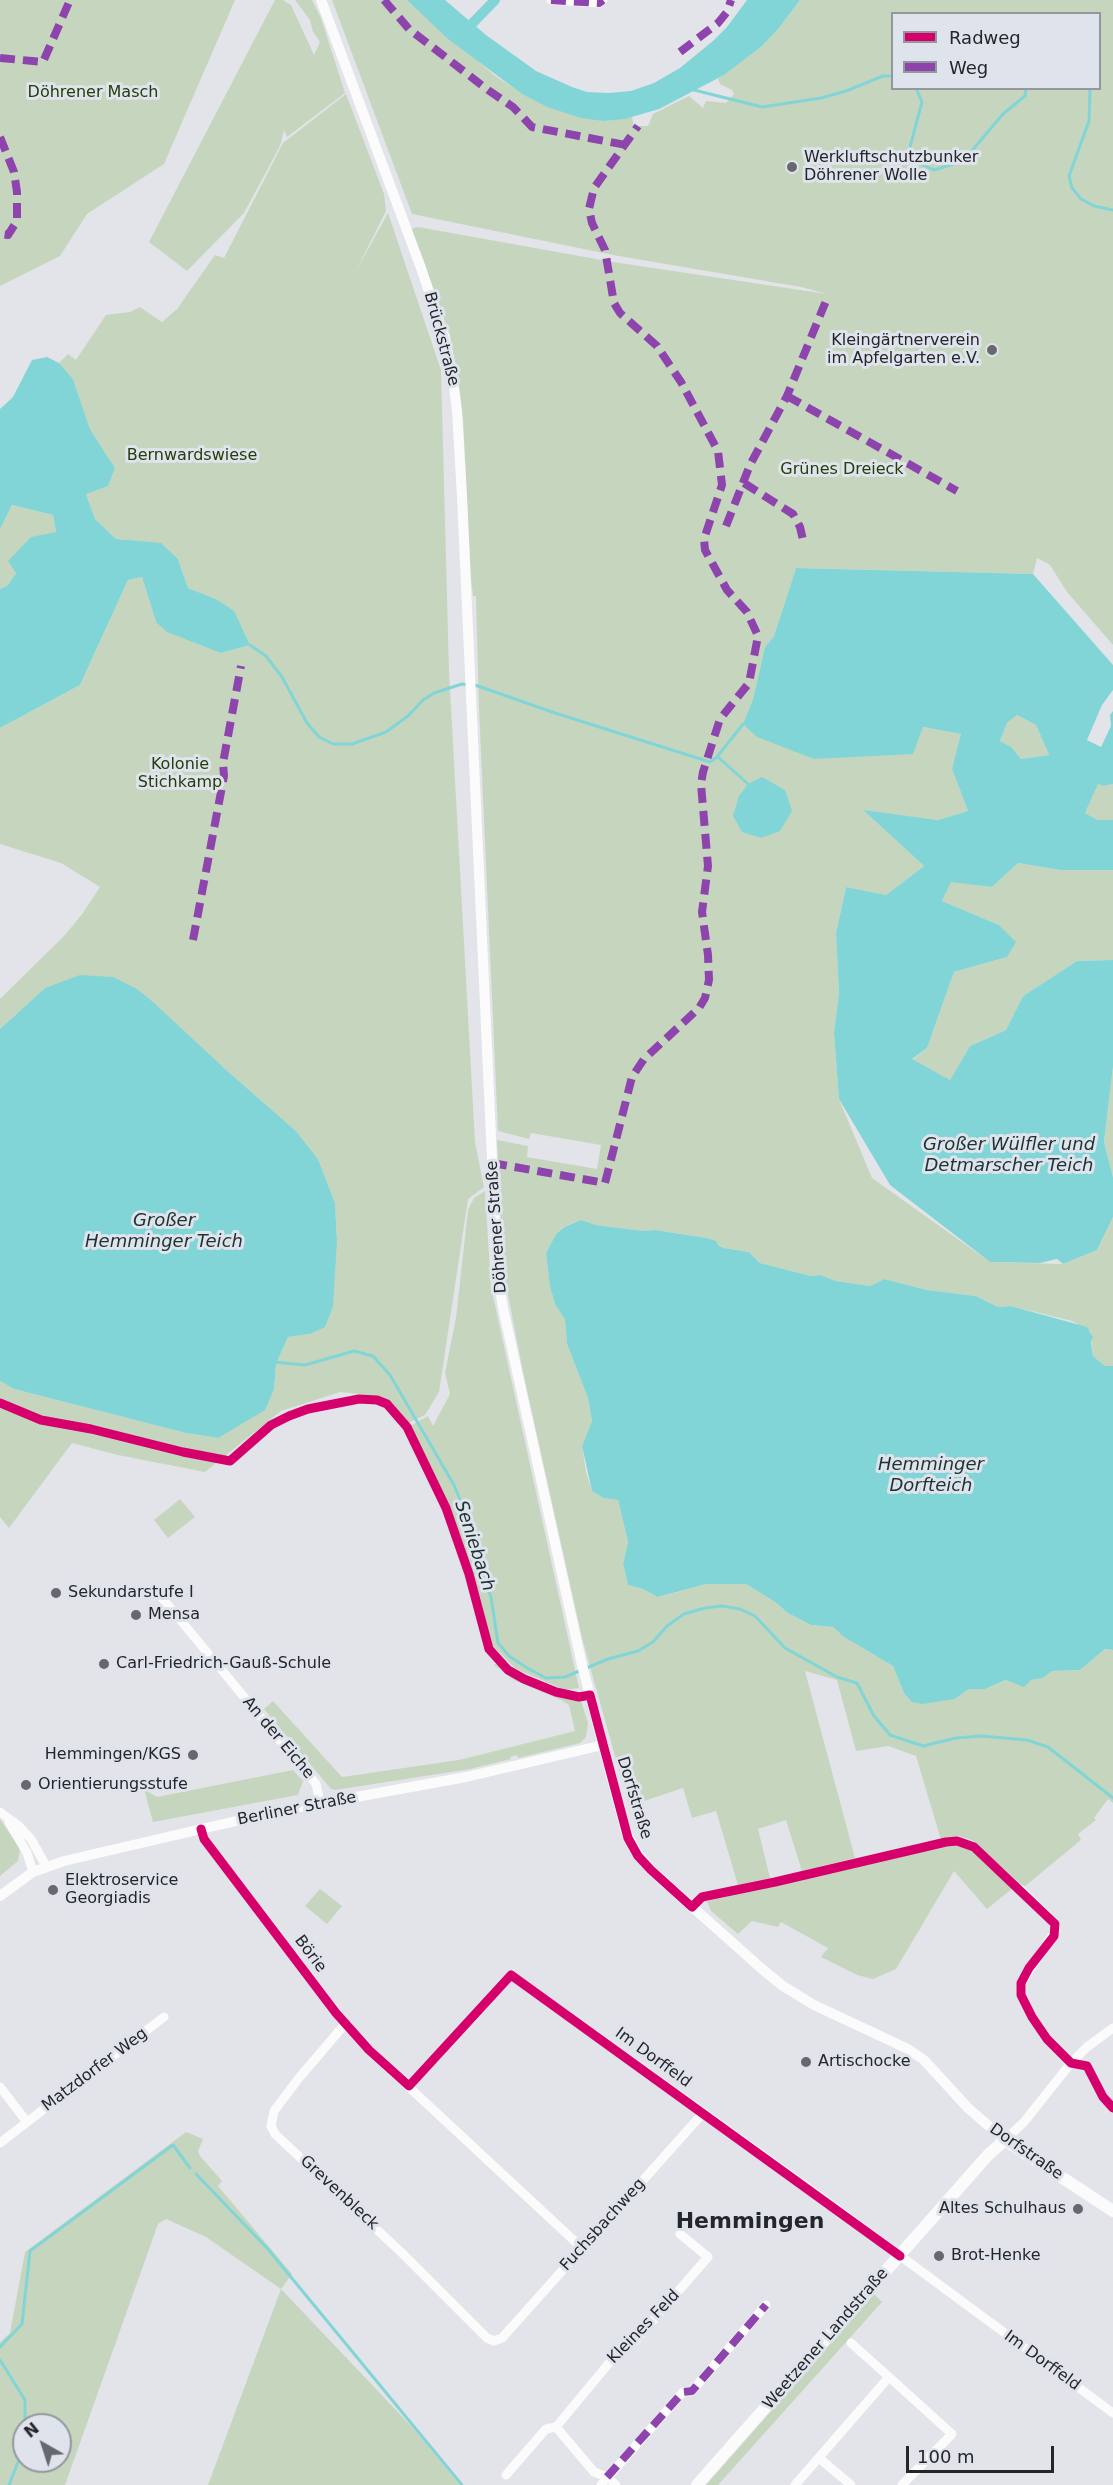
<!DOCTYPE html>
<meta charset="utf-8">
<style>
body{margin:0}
#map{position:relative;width:1113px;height:2485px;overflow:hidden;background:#e2e4e9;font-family:"DejaVu Sans",sans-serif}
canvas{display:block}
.legend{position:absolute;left:891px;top:12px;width:210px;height:78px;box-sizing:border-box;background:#dfe3ec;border:2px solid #95979e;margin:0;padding:8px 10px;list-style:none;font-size:18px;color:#25262a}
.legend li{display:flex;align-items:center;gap:12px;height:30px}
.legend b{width:30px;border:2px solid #95979e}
.north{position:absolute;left:12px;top:2413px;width:60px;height:60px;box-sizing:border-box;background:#dfe3ec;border:2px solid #95979e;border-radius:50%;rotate:321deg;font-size:16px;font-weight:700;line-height:24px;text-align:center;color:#25262a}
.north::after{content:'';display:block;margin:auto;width:21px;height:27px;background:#67686d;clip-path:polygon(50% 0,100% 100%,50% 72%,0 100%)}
.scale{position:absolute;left:906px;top:2446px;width:148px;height:27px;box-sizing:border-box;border:3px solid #25262a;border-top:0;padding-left:8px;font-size:18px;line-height:21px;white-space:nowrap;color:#25262a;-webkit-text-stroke:4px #dfe3ec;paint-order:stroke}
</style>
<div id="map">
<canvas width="1113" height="2485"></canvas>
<ul class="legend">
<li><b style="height:8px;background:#d6006c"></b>Radweg</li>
<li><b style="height:8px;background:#8e44ad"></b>Weg</li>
</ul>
<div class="north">N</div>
<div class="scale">100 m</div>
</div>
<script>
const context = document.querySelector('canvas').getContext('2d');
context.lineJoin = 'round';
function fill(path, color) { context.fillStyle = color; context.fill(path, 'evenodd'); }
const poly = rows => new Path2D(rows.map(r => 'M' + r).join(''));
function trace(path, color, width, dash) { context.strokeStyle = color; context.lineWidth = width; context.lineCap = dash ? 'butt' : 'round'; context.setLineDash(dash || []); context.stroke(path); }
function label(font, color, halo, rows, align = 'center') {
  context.font = font + ' "DejaVu Sans",sans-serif'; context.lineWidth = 6; context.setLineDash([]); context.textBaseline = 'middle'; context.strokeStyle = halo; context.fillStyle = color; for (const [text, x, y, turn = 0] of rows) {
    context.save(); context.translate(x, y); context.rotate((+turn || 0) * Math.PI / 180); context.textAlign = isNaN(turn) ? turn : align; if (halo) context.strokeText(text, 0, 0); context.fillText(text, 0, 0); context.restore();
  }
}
fill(poly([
 [0,0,235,0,164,164,87,214,60,256,0,286],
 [275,0,283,0,291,5,314,55,320,42,313,32,310,20,295,0,312,0,321,18,345,93,287,137,284,130,280,146,244,213,187,271,149,242],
 [332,0,407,0,494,75,523,94,547,107,603,121,632,117,634,126,648,126,653,114,689,96,703,108,706,101,726,103,734,94,732,90,720,84,718,79,761,47,779,28,800,0,1113,0,1113,645,1067,592,1050,565,1037,558,1033,574,796,568,774,636,765,647,753,699,743,724,923,727,962,734,952,769,968,811,938,820,864,811,924,866,886,895,846,887,836,933,839,993,834,1033,839,1099,872,1178,990,1262,1063,1264,1097,1250,1113,1217,1113,1366,1105,1366,1093,1356,1091,1332,1072,1321,1011,1306,998,1307,976,1296,927,1290,884,1279,870,1286,836,1281,820,1275,811,1276,760,1263,749,1252,724,1248,707,1238,655,1230,644,1231,596,1225,581,1220,563,1227,556,1234,546,1253,550,1287,555,1304,565,1320,567,1344,588,1398,592,1421,582,1446,586,1472,592,1491,603,1498,618,1500,628,1542,623,1564,628,1585,643,1589,659,1597,706,1584,746,1584,775,1602,788,1613,811,1625,833,1627,844,1637,893,1666,904,1693,955,1699,969,1689,985,1689,1007,1680,1031,1680,1043,1678,1052,1671,1080,1670,1105,1649,1113,1650,1113,1803,1108,1799,1094,1818,1096,1820,1078,1834,1081,1840,1024,1887,972,1840,959,1836,941,1840,916,1756,888,1746,856,1751,837,1680,805,1671,855,1858,802,1871,786,1820,758,1829,770,1878,738,1885,716,1811,692,1818,683,1788,629,1806,582,1638,523,1372,503,1269,497,1140,528,1146,527,1157,597,1169,601,1145,531,1133,529,1139,498,1131,479,708,476,596,473,596,471,578,463,419,450,334,407,230,418,227,613,262,827,294,801,287,613,255,412,214],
 [892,14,1100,14,1100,88,892,88],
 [346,94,384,194,386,211,356,271,388,213,441,370,449,671,475,1142,484,1187,468,1199,439,1392,425,1415,408,1423,392,1402,368,1395,340,1392,281,1411,205,1472,118,1455,72,1443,9,1528,0,1517,0,1381,14,1389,186,1433,218,1438,274,1389,276,1364,288,1337,310,1334,337,1241,335,1203,318,1159,296,1131,224,1068,45,988,0,1029,0,999,65,935,83,913,100,887,61,863,0,844,0,728,80,685,128,580,142,577,156,622,221,653,250,645,216,599,188,588,178,559,161,544,116,539,95,519,86,494,115,468,90,429,73,379,59,363,68,354,76,360,106,315,130,312,140,307,162,322,177,309,215,255,224,258,283,143],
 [12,505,53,515,56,533,16,573,8,585,0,589,0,529],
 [1017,715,1036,725,1049,755,1021,759,1011,748,1000,741,1007,723],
 [1098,783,1105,786,1113,784,1113,820,1110,822,1098,820,1085,813],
 [1018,863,1060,870,1113,870,1113,960,1077,961,1023,996,1006,1030,970,1046,950,1080,912,1060,927,1048,954,972,1007,957,999,925,942,901,951,881,992,887],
 [1113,1067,1113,1177,1104,1142],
 [485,1191,491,1287,579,1688,565,1690,516,1669,491,1644,479,1594,449,1509,410,1426,428,1416,433,1426,450,1394,445,1373,456,1318,468,1210,474,1198],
 [180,1499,195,1517,168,1538,154,1520],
 [497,1662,508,1672,533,1683,580,1698,588,1723,586,1737,580,1743,518,1758,517,1755,510,1757,511,1759,470,1769,335,1790,331,1789,264,1709,273,1701,342,1777,459,1760,575,1731,569,1705,561,1700,514,1680,494,1665],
 [293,1770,303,1781,298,1795,153,1822,144,1789,157,1797],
 [0,1819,20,1849,18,1861,0,1876],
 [956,1844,970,1848,1013,1888,987,1909,954,1871,896,1969,873,1979,857,1975,821,1957,828,1948,781,1922,778,1927,752,1921,738,1934,711,1911,707,1901],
 [320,1889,342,1906,327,1924,305,1906],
 [186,2132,203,2139,198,2151,200,2156,222,2181,218,2186,292,2274,281,2289,413,2428,460,2485,208,2485,281,2289,206,2237,166,2219,158,2224,65,2485,0,2485,0,2342,10,2333,25,2252],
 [24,2425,60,2425,60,2461,24,2461],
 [874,2294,882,2302,718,2485,706,2485]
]), '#c6d6be');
fill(poly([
 [407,0,445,0,486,35,536,71,572,87,587,92,609,93,631,91,654,83,680,68,713,41,727,27,747,0,800,0,779,28,761,47,724,75,659,109,625,119,603,121,581,118,547,107,522,94,448,39],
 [47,357,59,363,73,379,90,429,115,468,108,486,86,494,95,519,116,539,161,543,178,559,188,588,216,599,234,611,250,645,221,653,167,632,156,622,142,577,128,580,80,685,0,728,0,589,8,585,16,573,8,561,31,537,56,532,53,515,12,505,0,529,0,409,13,397,32,360],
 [796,568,1033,574,1113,665,1113,690,1102,705,1087,740,1101,747,1111,726,1110,715,1113,711,1113,784,1104,786,1098,784,1085,813,1098,820,1113,820,1113,870,1060,870,1018,863,992,887,951,882,942,901,999,925,1016,942,1007,957,954,972,927,1048,912,1059,950,1080,970,1046,1006,1030,1023,996,1077,961,1113,960,1113,1067,1104,1142,1113,1177,1113,1217,1097,1250,1063,1264,1057,1259,1040,1263,990,1262,890,1185,839,1099,834,1033,839,993,836,933,846,887,886,895,924,866,863,810,938,820,968,811,952,769,961,734,923,727,913,754,814,759,757,737,743,724,753,699,765,647,774,636],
 [1017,715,1036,725,1049,755,1021,759,1011,747,1000,741,1007,723],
 [762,777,785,790,792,811,780,831,761,838,742,832,733,816,739,796,748,784],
 [80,975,113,977,137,989,153,1002,224,1068,296,1131,318,1159,335,1203,337,1241,333,1307,325,1327,310,1334,288,1337,276,1364,274,1389,265,1410,218,1438,186,1433,14,1389,0,1381,0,1029,45,988],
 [581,1220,596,1225,644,1231,655,1230,707,1238,716,1241,718,1245,724,1248,749,1252,760,1263,811,1276,820,1275,836,1281,870,1286,884,1279,927,1290,976,1296,998,1307,1011,1306,1087,1327,1093,1337,1091,1342,1093,1356,1105,1366,1113,1366,1113,1650,1105,1649,1080,1670,1052,1671,1043,1678,1031,1680,1024,1687,1006,1680,985,1689,969,1689,955,1699,922,1704,912,1702,904,1693,893,1666,844,1637,833,1627,811,1625,788,1613,775,1602,746,1584,706,1584,658,1597,643,1589,628,1585,623,1564,628,1542,618,1500,603,1498,592,1491,582,1446,592,1421,588,1398,567,1344,565,1320,555,1304,550,1287,546,1253,556,1234,564,1227]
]), '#82d5d7');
trace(poly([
 [916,88,922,102,910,147,919,163,934,170,960,162,970,153,1003,114,1025,96,1026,88],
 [1090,88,1089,121,1069,176,1072,188,1081,199,1094,206,1113,210],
 [694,90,762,107,821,98,846,91,883,76,892,76],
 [250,645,266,656,282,677,307,723,319,737,333,744,352,744,386,732,408,716,423,700,434,693,462,684,468,685],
 [475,685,555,713,710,762,717,757,743,724],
 [718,757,748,784],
 [273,1362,305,1365,354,1351,373,1356,390,1375,454,1485,471,1527,485,1583,491,1597,498,1643,509,1656,527,1668,546,1678,565,1677,608,1659,638,1651,653,1642,667,1626,684,1614,705,1608,722,1606,740,1609,755,1616,785,1648,837,1677,857,1683,874,1716,890,1735,923,1746,956,1738,981,1736,1027,1740,1048,1747,1113,1798],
 [196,2174,267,2248,462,2485],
 [0,2347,22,2324,30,2251,173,2145,190,2168],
 [0,2360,25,2400,25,2425],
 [9,2485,24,2447]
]), '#82d5d7', 3);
trace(poly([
 [464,32,495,0]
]), '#82d5d7', 10);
trace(poly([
 [551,0,599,3,603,0],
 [158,1593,316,1784,320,1803],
 [0,1812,19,1826,31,1839,46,1866],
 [9,1822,27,1853,33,1872],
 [201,1829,204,1839,345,2024,369,2050,582,2248],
 [1020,1889,1055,1924,1056,1930,1021,1983,1021,1995,1032,2017,1047,2039,1071,2063],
 [345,2024,299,2078,274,2111,271,2126,275,2134,403,2254,487,2338,494,2341,502,2338,704,2112],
 [409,2086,511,1975,822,2198,1113,2413],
 [0,2087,27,2122],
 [1005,2140,1024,2122,1071,2063,1087,2047,1113,2028],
 [0,2143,164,2017],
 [851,2343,889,2377],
 [819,2458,851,2485],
 [506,2475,546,2429,556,2427],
 [601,2485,683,2392,692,2391,766,2305],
 [616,2485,607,2477,594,2472,556,2427,624,2345,635,2341,708,2257,680,2234],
 [795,2485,889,2377,952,2434,902,2485]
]), '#fbfbfc', 9);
trace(poly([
 [321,0,421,268,444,336,452,371,457,411,462,497,497,1269,503,1308,582,1665,625,1829,635,1850,651,1870,762,1969,783,1986,814,2005,908,2049,924,2060,968,2108,1005,2140],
 [0,1896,33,1872,64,1861,279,1811,466,1777,603,1745]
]), '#fbfbfc', 10);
trace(poly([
 [697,2485,988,2155,1005,2140,1113,2211]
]), '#fbfbfc', 12);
trace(poly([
 [384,0,409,29,488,90,513,107,532,127,626,145],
 [551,0,599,3,603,0],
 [680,52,718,23,727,12,731,0],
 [0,58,43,62,70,0],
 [0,137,14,172,17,192,17,221,8,235,0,234],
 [787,396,957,491],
 [744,483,793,514,800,527,803,540],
 [726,526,750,465,787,396,828,296],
 [193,940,224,776,223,763,241,666],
 [492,1163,605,1183,632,1077,644,1059,699,1008,705,998,709,980,708,955,702,912,708,866,701,784,703,772,720,719,749,683,758,636,747,612,727,590,705,550,704,539,722,485,718,451,681,382,657,346,620,313,614,303,605,250,592,223,589,209,594,188,638,126],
 [607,2477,683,2392,692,2391,766,2305]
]), '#8e44ad', 8, [15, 8]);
trace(poly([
 [0,1403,41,1420,91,1429,183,1452,230,1461,271,1425,289,1416,308,1409,359,1399,377,1400,387,1404,407,1427,446,1508,469,1574,489,1649,508,1670,524,1679,556,1692,579,1697,590,1695,628,1838,638,1856,651,1870,692,1907,702,1897,775,1882,946,1842,957,1841,974,1847,1055,1924,1054,1936,1029,1968,1021,1983,1021,1995,1032,2017,1047,2039,1071,2063,1087,2066,1103,2097,1113,2108],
 [201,1829,204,1839,336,2013,369,2050,409,2086,511,1975,900,2256]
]), '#d6006c', 9);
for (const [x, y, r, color] of [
 [792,167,6,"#67686d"],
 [992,350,6,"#67686d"],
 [56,1593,6,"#67686d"],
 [136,1615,6,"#67686d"],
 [104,1664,6,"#67686d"],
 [193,1755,6,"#67686d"],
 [26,1785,6,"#67686d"],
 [53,1890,6,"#67686d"],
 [806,2062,6,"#67686d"],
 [1078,2209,6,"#67686d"],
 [939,2256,6,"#67686d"]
]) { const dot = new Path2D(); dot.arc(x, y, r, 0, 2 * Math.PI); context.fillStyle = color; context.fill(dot); trace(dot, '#dfe3ec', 2); }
label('16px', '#253d09', '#dfe3ec', [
 ["Döhrener Masch",93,93],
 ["Bernwardswiese",192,456],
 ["Grünes Dreieck",842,470],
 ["Kolonie",180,765],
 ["Stichkamp",180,783]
]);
label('16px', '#25262a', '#dfe3ec', [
 ["Werkluftschutzbunker",804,158],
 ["Döhrener Wolle",804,176],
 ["Kleingärtnerverein",980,341,"right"],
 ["im Apfelgarten e.V.",980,359,"right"],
 ["Sekundarstufe I",68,1593],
 ["Mensa",148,1615],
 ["Carl-Friedrich-Gauß-Schule",116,1664],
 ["Hemmingen/KGS",181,1755,"right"],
 ["Orientierungsstufe",38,1785],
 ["Elektroservice",65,1881],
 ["Georgiadis",65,1899],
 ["Artischocke",818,2062],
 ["Altes Schulhaus",1066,2209,"right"],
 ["Brot-Henke",951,2256]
], 'left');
label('16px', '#25262a', '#dfe3ec', [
 ["Brückstraße",441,339,75],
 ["Döhrener Straße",497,1227,-94],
 ["An der Eiche",278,1738,50],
 ["Dorfstraße",634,1798,73],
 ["Berliner Straße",297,1809,-11],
 ["Börie",310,1954,53],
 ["Im Dorffeld",653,2058,36],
 ["Matzdorfer Weg",95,2070,-37],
 ["Dorfstraße",1026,2152,35],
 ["Grevenbleck",339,2193,43],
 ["Fuchsbachweg",603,2225,-48],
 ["Kleines Feld",644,2327,-46],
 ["Weetzener Landstraße",826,2339,-49],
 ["Im Dorffeld",1042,2361,36]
]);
label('italic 18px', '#1d3332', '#dfe3ec', [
 ["Großer Wülfler und",1009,1145],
 ["Detmarscher Teich",1009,1166],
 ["Großer",164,1221],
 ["Hemminger Teich",164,1242],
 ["Hemminger",931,1465],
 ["Dorfteich",931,1486],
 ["Seniebach",474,1546,72]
]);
label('bold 22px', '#25262a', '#dfe3ec', [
 ["Hemmingen",750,2222]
]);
</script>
